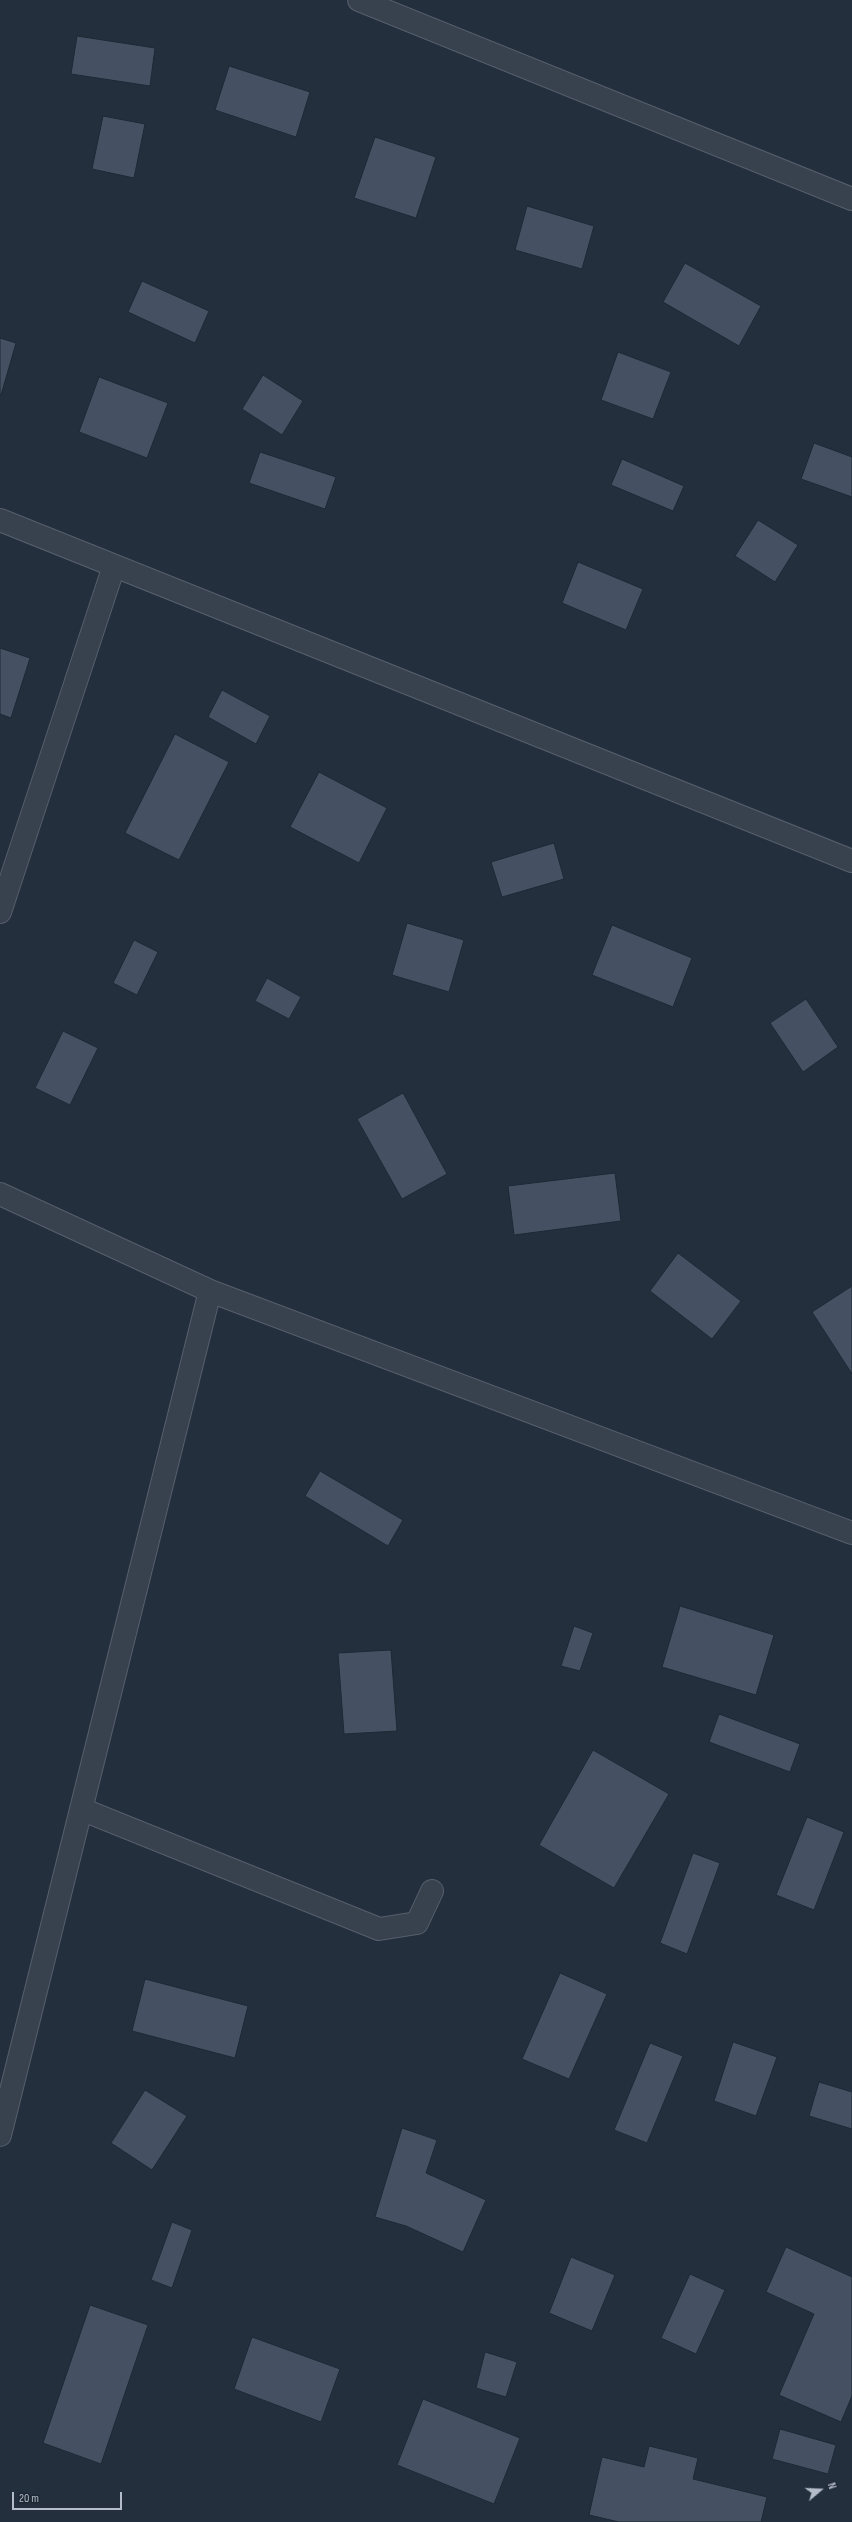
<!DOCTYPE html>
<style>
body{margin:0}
#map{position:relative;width:852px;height:2522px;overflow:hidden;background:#242f3e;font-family:"Sofia Sans Condensed",sans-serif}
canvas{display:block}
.north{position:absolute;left:800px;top:2470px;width:40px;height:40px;-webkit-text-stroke:3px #1d2633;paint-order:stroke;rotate:71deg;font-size:11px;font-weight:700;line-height:16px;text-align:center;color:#b4bcc9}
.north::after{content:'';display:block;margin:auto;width:14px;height:18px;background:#b4bcc9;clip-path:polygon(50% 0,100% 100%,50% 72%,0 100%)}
.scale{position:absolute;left:12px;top:2492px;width:110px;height:18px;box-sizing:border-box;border:2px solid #b4bcc9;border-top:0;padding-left:5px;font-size:12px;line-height:14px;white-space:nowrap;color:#b4bcc9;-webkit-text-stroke:3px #1d2633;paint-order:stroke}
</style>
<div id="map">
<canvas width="852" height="2522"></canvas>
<div class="north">N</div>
<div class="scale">20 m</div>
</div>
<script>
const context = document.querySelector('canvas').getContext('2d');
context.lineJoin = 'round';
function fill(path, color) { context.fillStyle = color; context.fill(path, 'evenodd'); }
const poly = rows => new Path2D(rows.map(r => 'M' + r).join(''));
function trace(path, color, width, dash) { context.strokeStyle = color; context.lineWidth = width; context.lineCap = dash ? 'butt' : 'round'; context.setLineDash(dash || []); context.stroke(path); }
const building = poly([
 [77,36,155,48,150,86,71,74,77,36],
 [229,66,310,92,296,137,215,110,229,66],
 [103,116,145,124,134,178,92,169,103,116],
 [375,137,436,157,416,218,354,198,375,137],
 [527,206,594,226,582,269,515,250,527,206],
 [685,263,761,306,739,346,663,302,685,263],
 [142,281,209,311,195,343,128,312,142,281],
 [0,338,16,343,1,395,0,394,0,338],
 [618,352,671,372,653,419,601,400,618,352],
 [263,375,303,401,282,435,242,409,263,375],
 [99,377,168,403,147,458,79,432,99,377],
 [814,443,852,457,852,497,801,479,814,443],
 [260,452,336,477,325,509,249,483,260,452],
 [622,459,684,486,673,511,611,485,622,459],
 [758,520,798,545,775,582,735,556,758,520],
 [578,562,643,589,626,630,562,603,578,562],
 [0,648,30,658,11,718,0,714,0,648],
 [222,690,270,716,256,744,208,717,222,690],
 [175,734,229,762,179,860,125,833,175,734],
 [319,772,387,808,359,863,290,827,319,772],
 [554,843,564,879,502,897,491,862,554,843],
 [407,923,464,940,449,992,392,975,407,923],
 [612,925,692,958,673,1007,592,975,612,925],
 [134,940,158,952,137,995,113,983,134,940],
 [267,978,301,997,289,1019,255,1001,267,978],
 [806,999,838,1047,803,1072,770,1023,806,999],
 [63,1031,98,1048,70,1105,35,1088,63,1031],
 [403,1093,447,1174,402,1199,357,1119,403,1093],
 [615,1173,621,1221,514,1235,508,1186,615,1173],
 [678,1253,741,1301,712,1339,650,1291,678,1253],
 [852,1286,852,1374,812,1312,852,1286],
 [320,1471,403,1520,388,1546,305,1496,320,1471],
 [680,1606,774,1635,756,1695,662,1667,680,1606],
 [574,1626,593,1633,580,1671,561,1666,574,1626],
 [391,1650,397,1731,344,1734,338,1653,391,1650],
 [719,1714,800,1744,790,1772,709,1742,719,1714],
 [593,1750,669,1794,614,1888,539,1845,593,1750],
 [807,1817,844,1832,814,1910,776,1895,807,1817],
 [693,1853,720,1863,687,1954,660,1943,693,1853],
 [560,1973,607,1994,569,2079,522,2059,560,1973],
 [145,1979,248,2006,235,2058,132,2031,145,1979],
 [733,2042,777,2057,756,2116,714,2101,733,2042],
 [650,2043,683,2056,647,2143,614,2130,650,2043],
 [819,2082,852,2092,852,2129,809,2116,819,2082],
 [145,2090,187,2116,152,2170,111,2143,145,2090],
 [402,2128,437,2140,426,2173,486,2200,463,2252,406,2226,375,2217,402,2128],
 [172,2222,192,2230,172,2288,151,2280,172,2222],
 [786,2247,852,2277,852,2396,841,2422,779,2395,814,2314,766,2292,786,2247],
 [571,2257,615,2275,592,2331,549,2313,571,2257],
 [690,2274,725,2290,696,2354,661,2338,690,2274],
 [90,2305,148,2325,101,2464,43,2443,90,2305],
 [252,2337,340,2369,321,2422,234,2389,252,2337],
 [485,2352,517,2362,506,2397,476,2388,485,2352],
 [423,2399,520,2438,494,2504,397,2465,423,2399],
 [780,2429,836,2445,828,2474,772,2459,780,2429],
 [649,2446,698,2458,693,2479,767,2497,761,2522,619,2522,589,2515,602,2457,644,2467,649,2446]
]);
fill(building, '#455162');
trace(building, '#1f2835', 1);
const street = poly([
 [359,0,852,199],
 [0,520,852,861],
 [0,912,114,566],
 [0,1194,210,1291,852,1533],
 [81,1809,379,1929,417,1923,432,1891],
 [0,2135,210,1291]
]);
trace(street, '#565f6c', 24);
trace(street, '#38414e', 22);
</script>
